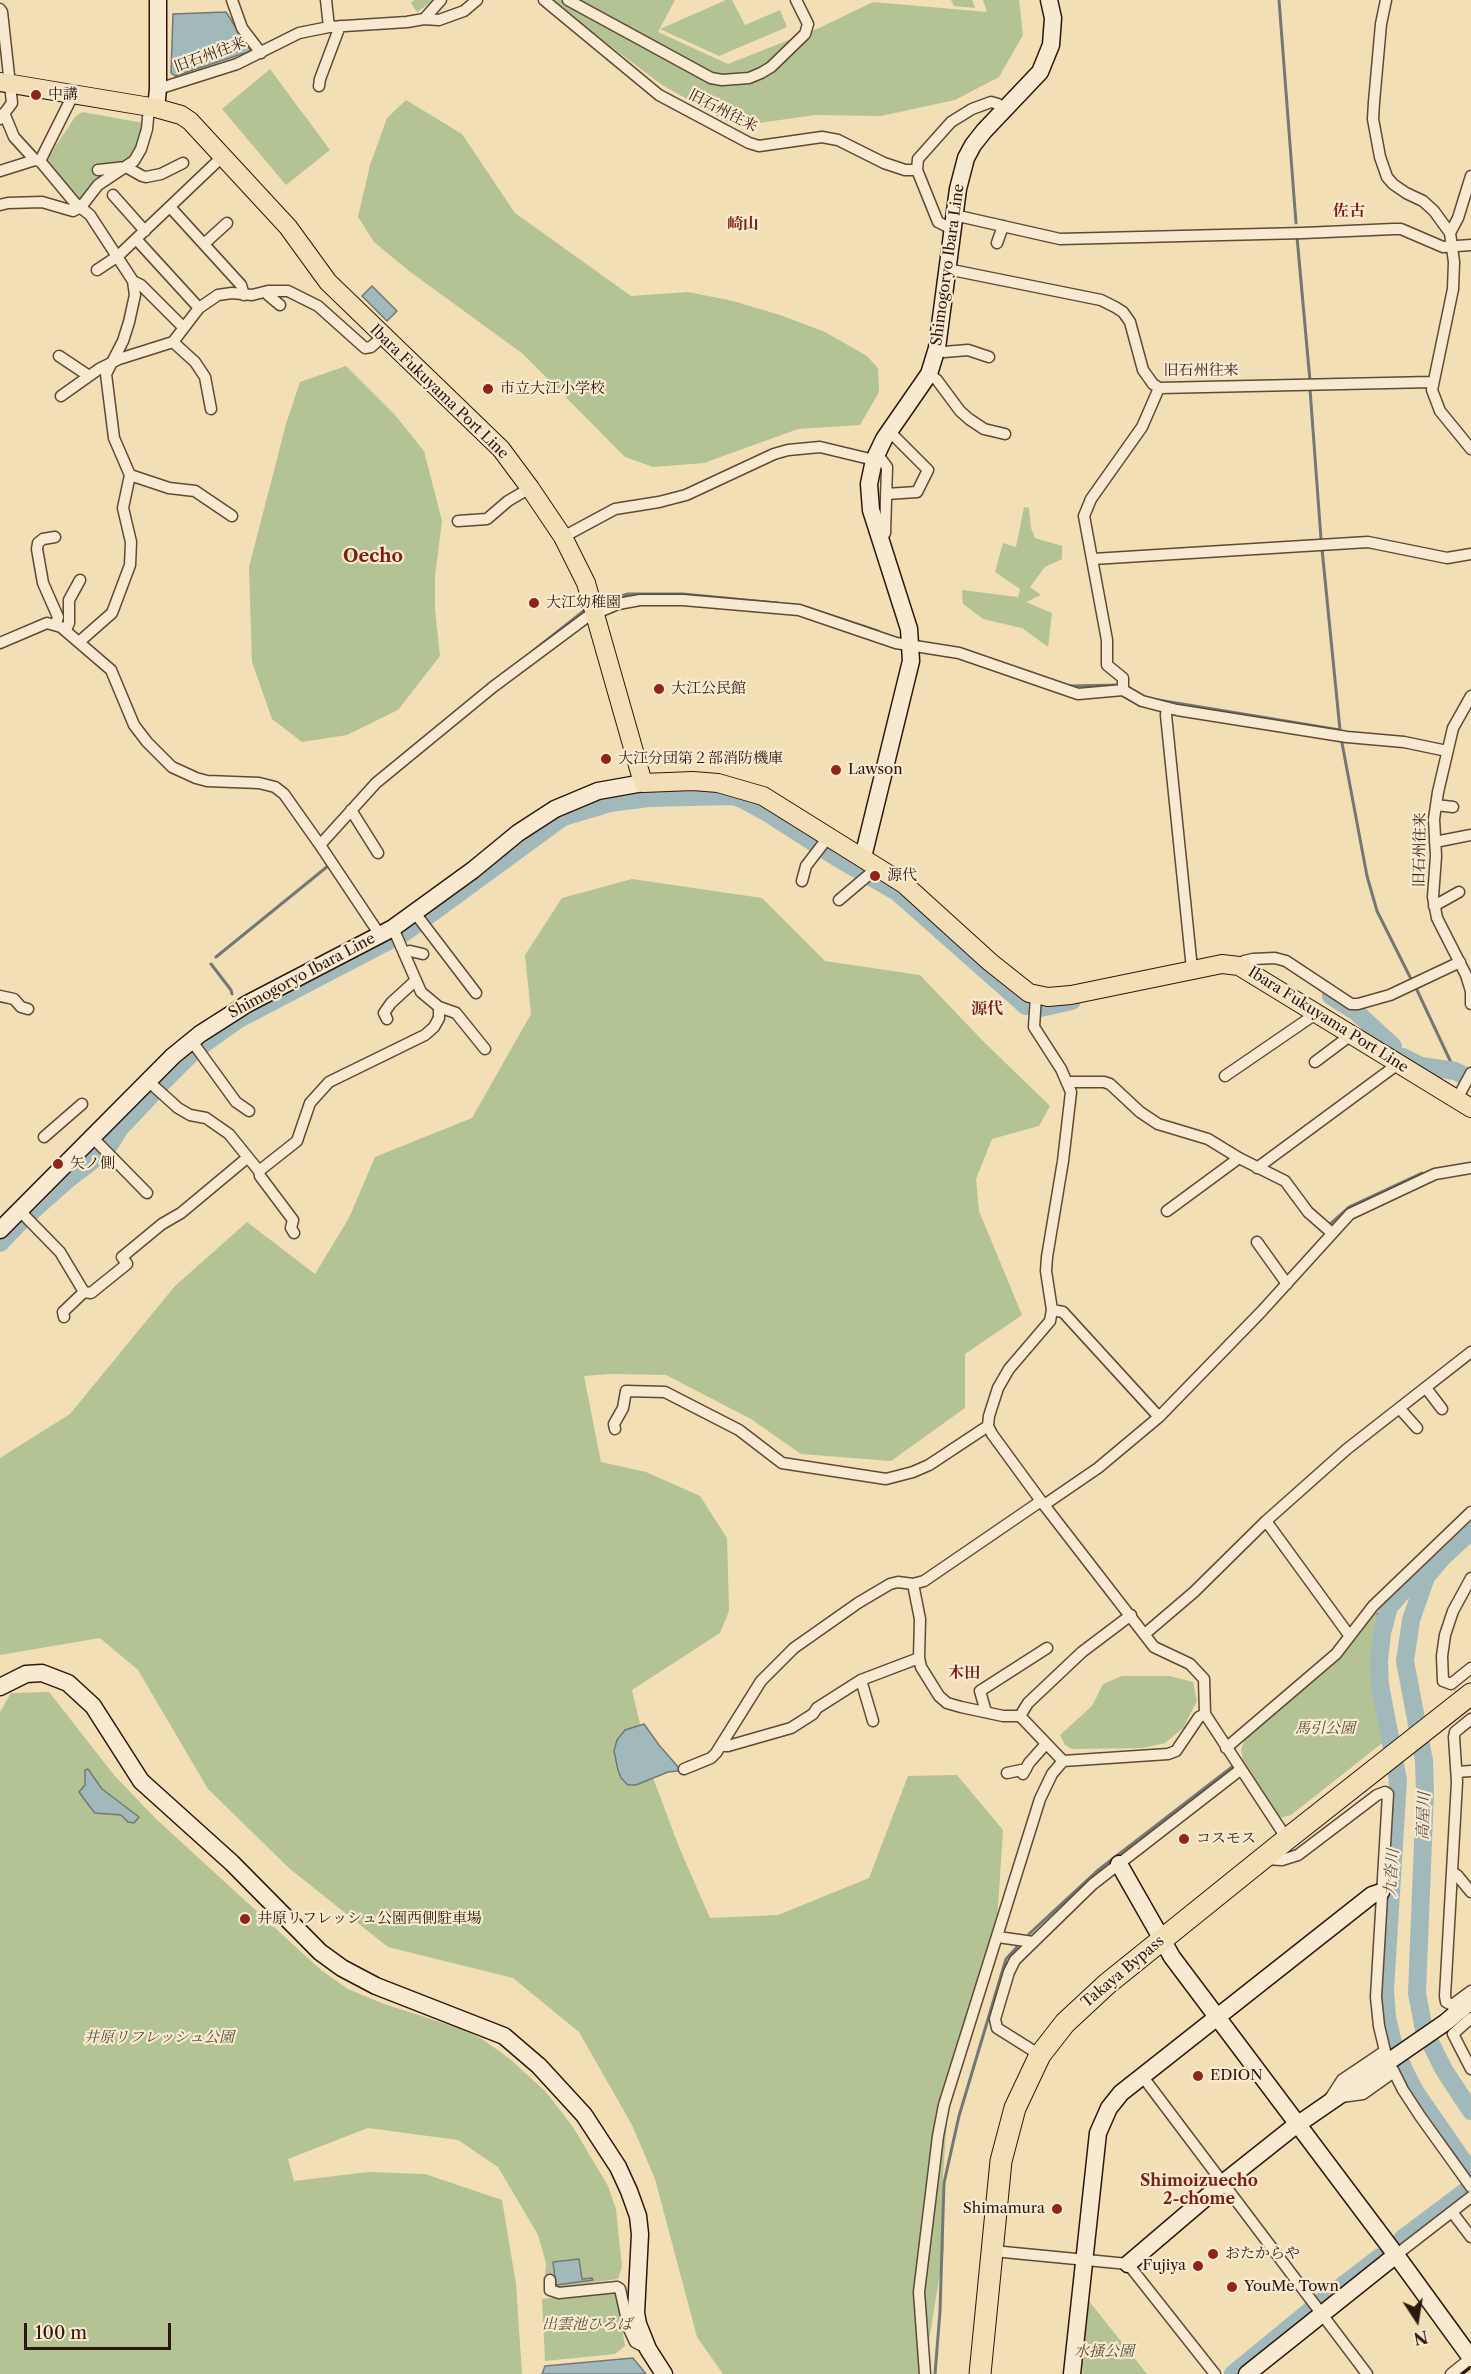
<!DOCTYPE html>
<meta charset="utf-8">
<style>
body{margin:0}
#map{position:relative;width:1471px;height:2374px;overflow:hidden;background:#f2dfb6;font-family:"Libre Caslon Text",serif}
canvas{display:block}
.north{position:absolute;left:1387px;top:2290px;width:60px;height:60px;-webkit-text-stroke:4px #f7ead0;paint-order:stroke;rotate:168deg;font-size:16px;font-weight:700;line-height:24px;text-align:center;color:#2e170d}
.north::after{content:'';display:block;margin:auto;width:21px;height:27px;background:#2e170d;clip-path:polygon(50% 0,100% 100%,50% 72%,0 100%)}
.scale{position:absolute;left:24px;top:2323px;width:147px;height:27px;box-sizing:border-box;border:3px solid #2e170d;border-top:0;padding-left:8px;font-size:18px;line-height:21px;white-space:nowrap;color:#2e170d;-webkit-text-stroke:4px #f7ead0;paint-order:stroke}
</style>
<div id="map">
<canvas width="1471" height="2374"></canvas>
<div class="north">N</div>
<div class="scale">100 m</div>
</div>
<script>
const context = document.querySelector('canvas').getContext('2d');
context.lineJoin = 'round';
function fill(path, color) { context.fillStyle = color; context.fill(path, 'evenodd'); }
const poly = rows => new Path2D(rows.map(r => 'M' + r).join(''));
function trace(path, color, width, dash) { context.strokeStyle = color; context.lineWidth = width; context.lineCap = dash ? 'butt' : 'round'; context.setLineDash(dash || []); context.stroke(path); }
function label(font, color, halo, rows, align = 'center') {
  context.font = font + ' "Libre Caslon Text","Noto Serif JP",serif'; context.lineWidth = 4.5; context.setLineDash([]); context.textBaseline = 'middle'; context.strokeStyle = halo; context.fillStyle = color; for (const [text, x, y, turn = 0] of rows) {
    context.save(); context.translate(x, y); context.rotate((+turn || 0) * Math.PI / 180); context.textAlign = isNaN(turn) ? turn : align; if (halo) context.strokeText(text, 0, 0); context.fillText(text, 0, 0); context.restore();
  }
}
fill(poly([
 [414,0,434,0,417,12,411,3],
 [549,0,675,0,658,32,728,64,819,28,873,2,987,12,983,0,1019,0,1023,35,999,77,955,100,881,116,815,115,745,125,728,122,662,85],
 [726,0,732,0,745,25,780,10,787,27,719,56,660,29],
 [951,0,972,0,975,8,954,6],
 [270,69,330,150,286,185,222,109],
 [406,100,462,134,515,213,631,296,688,292,733,301,780,315,825,332,867,356,878,368,879,392,860,425,798,429,704,463,653,467,625,457,523,354,409,271,374,242,358,217,370,165,387,118],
 [82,112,144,123,139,148,128,160,79,200,47,159,75,117],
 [346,366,395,415,424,451,442,521,435,576,435,609,440,656,398,710,347,735,302,742,272,719,252,662,249,567,286,424,300,382],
 [1024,507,1029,508,1031,528,1035,538,1062,546,1062,559,1045,567,1030,587,1041,595,1026,602,1052,613,1048,647,1022,628,983,619,963,604,962,590,1018,597,1020,589,995,572,1003,543,1016,547],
 [632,879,762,898,825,961,920,975,983,1041,1050,1106,1039,1126,992,1139,976,1179,979,1211,1022,1315,965,1354,965,1408,891,1461,801,1454,751,1419,666,1375,611,1374,584,1376,601,1462,646,1472,700,1496,727,1538,729,1611,720,1633,632,1690,652,1775,679,1847,710,1918,778,1915,869,1878,908,1776,957,1775,1003,1830,996,1938,950,2078,942,2189,944,2249,929,2341,929,2374,723,2374,697,2337,655,2179,632,2125,579,2032,513,1978,388,1947,290,1869,208,1789,138,1670,100,1638,0,1655,0,1458,70,1414,175,1286,247,1222,315,1274,349,1218,375,1157,472,1118,531,1014,525,955,562,898],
 [1375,1612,1383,1615,1376,1635,1373,1668,1386,1740,1291,1815,1280,1818,1243,1761,1241,1749,1247,1734,1353,1639],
 [1122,1676,1170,1676,1193,1682,1197,1701,1183,1728,1165,1743,1142,1748,1072,1749,1065,1745,1060,1735,1092,1706,1103,1684],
 [49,1692,114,1775,156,1819,321,1970,348,1989,384,2004,459,2028,482,2039,510,2059,546,2092,573,2127,608,2186,616,2209,622,2267,618,2279,544,2289,546,2263,538,2235,498,2167,458,2140,368,2128,288,2159,294,2181,368,2172,425,2174,502,2200,516,2284,522,2374,0,2374,0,1712,11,1693],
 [616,2291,625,2346,615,2354,545,2361,542,2299],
 [1089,2301,1147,2374,1082,2374]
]), '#b4c393');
const water = poly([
 [226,12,251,51,175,76,171,73,173,14,226,12],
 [372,286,397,311,387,321,362,296,372,286],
 [644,1724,659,1745,679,1768,678,1771,668,1772,636,1785,628,1785,621,1778,618,1770,614,1751,617,1740,625,1730,644,1724],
 [88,1769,102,1789,139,1817,134,1823,128,1822,121,1815,95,1813,90,1807,79,1792,85,1785,85,1770,88,1769],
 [579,2259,582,2279,592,2278,593,2280,556,2285,553,2262,579,2259],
 [633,2358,646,2374,542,2374,545,2366,633,2358]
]);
fill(water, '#a2b9bb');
trace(water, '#747875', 1.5);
trace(poly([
 [1279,0,1296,223],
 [1297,237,1310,381],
 [1310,389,1321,539],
 [604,601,628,594,683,594,777,603],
 [808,608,878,631],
 [533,651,585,610],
 [1069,686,1120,685],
 [1158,700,1340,730,1322,549,1324,549],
 [1342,743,1367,876,1377,911,1412,981],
 [216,957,328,866,326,863],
 [211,964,231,990,232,994],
 [1416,988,1455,1071],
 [1330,1224,1349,1207,1422,1173],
 [1378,1614,1395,1599],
 [1029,1934,1097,1871,1232,1767],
 [935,2374,940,2311,944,2183,959,2116,1006,1959,1017,1947]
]), '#747875', 3);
trace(poly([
 [425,918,563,817,610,803,648,798,732,796,742,799,766,812,839,859,897,892,1026,1006],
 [402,934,418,923],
 [1331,996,1355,1011,1393,1046],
 [1036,1009,1072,1001],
 [1403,1057,1421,1066,1455,1071,1463,1075],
 [159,1086,194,1051,239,1019,394,938],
 [108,1147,120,1128,153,1093],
 [30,1213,67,1180,102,1153],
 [0,1243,22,1220],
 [1471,1531,1442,1558,1426,1577,1411,1620,1405,1661,1424,1761,1425,1791,1417,1993,1424,2030,1444,2070,1471,2111],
 [1426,1577,1402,1592,1389,1607,1382,1633,1379,1661,1380,1685,1398,1780,1385,1990,1387,2017,1394,2047,1406,2074,1416,2093,1468,2168],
 [1402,2239,1466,2191],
 [1320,2303,1380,2257],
 [1233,2374,1311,2310]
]), '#a2b9bb', 18);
const street = poly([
 [232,0,242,28,261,53],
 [326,0,329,27],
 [544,0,659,95,749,143,759,146,822,137,838,140,884,163,905,170,917,170],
 [568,0,711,78,722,80,749,78,761,73,771,67,805,34,808,24,796,0],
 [1386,0,1381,24,1374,102,1373,119,1380,157,1387,177,1393,184,1406,193,1423,201,1434,211,1450,233,1454,262,1453,289,1432,390,1440,411,1471,449],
 [0,9,2,12,12,103,0,119],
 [424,19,441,0],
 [319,86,320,79,340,26],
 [158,89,237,64,299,33,329,27,407,22,424,19,439,20,464,11,477,0],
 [73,95,40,161,75,203,90,215,133,281,141,285,184,328],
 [4,113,14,137,35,160],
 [98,170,126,167,142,176,146,177,161,174,183,163],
 [0,171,35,160,40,161],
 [113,195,145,231],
 [0,205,8,203,42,202,73,211,81,207,98,185,134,161,141,149,147,129,149,107],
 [170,207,241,285,244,295],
 [954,215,1060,239,1303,233,1394,229,1401,229,1443,247,1471,245],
 [952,229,938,222,917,170,918,159,951,122,972,109,991,102,998,104,1004,110],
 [1450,233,1458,218,1471,176],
 [136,239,199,308],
 [205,243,227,223],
 [997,243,1003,226],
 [947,269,1101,300,1115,307,1123,312,1130,322,1143,370,1153,384,1159,388,1432,382],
 [97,270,118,256,223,156],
 [268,291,268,295,280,305],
 [173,342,195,362,205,377,211,409],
 [937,348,944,352,968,350,989,357],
 [59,356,89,376],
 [929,374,937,380,960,411,969,419,984,429,1005,434],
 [61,396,99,369,119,359,173,342,199,308,218,295,232,293,252,295,268,291,288,291,318,306,365,348,371,347,382,337],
 [876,456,881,459,887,467,885,533,880,540],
 [130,475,169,488,195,491,232,516],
 [886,494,917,492,928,470,889,431],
 [458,521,487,519,508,501,530,488],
 [55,537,43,539,38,543,37,549,43,583,58,617,56,624],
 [563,537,615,509,659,502,686,495,774,454,788,450,820,447,874,460],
 [1093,559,1368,542,1447,558,1471,554],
 [66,630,69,623,69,600,80,580],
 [79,642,112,613,130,565,131,542,123,508,130,475,114,438,106,374,123,341,129,322,135,295,133,281],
 [0,643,47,623,61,627,111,670,134,725,147,742,172,767,196,778,207,781,259,783,275,787,284,794,320,845,380,935],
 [1123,690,1123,678,1107,665,1107,640,1084,516,1091,499,1142,427,1159,388],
 [1471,696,1453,728,1438,792,1434,819,1436,856,1433,897,1437,918,1466,975,1471,991,1471,1004],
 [1167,708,1166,715,1192,969],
 [1436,805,1453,807],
 [351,810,378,853],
 [1435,842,1471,835],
 [320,845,376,783,493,687,587,617,618,604,640,600,683,600,799,610,896,643,959,653,1078,694,1123,690,1142,701,1177,710,1347,737,1404,742,1447,751],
 [802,881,806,866,829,836],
 [839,900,878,867],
 [1434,906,1459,892],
 [415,913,476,993],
 [393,928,421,992,439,1007,456,1013,485,1049],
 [404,953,410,951,423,954],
 [1239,966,1244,961,1253,959,1275,958,1286,961,1351,1004,1358,1004,1390,995,1460,962],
 [0,996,14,999,21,1007,28,1009],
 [1036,996,1034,1027,1061,1069,1071,1092,1063,1161,1047,1257,1046,1271,1052,1310,1050,1321,1009,1369,998,1388,989,1416,988,1426,992,1434,1041,1501,1154,1647,1190,1664,1204,1679,1205,1714,1287,1839],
 [387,1019,384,1013,391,1003,415,981],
 [191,1040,236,1102,249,1111],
 [1315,1062,1351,1035],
 [1225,1076,1317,1013],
 [148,1081,178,1108,190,1115,206,1118,229,1134,259,1171,260,1176,293,1220,291,1228,294,1233],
 [1068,1082,1104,1082,1110,1084,1140,1112,1158,1124,1208,1139,1239,1158,1285,1181,1308,1212,1332,1233],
 [1457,1099,1471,1073],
 [44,1137,82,1104],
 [93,1138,147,1193],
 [1257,1168,1398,1064],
 [259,1171,297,1141,310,1103,329,1082,425,1035,434,1027,439,1018,439,1007],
 [19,1210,60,1252,84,1292],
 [1167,1211,1239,1158],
 [1257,1242,1287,1284],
 [1052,1310,1063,1312,1159,1417],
 [64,1317,63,1312,84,1292,91,1293,127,1264,122,1257,162,1224,181,1213,247,1158],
 [1426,1388,1442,1409],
 [1400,1409,1417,1428],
 [615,1429,614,1424,623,1408,626,1391,665,1392,739,1430,782,1463,886,1479,913,1472,929,1465,988,1426],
 [1044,1505,1098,1468,1159,1417,1261,1312,1350,1214,1435,1174,1471,1168],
 [1266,1521,1349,1635],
 [1471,1578,1453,1611,1445,1635,1442,1656,1443,1681,1451,1684,1471,1668],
 [913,1584,920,1619,919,1658,921,1667,939,1696,947,1703,961,1707,1003,1716,1020,1716,1063,1761],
 [1146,1633,1194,1592,1266,1521,1347,1449,1471,1352],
 [861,1680,873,1721],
 [986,1712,980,1691,1047,1648],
 [1020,1716,1028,1703,1082,1652,1131,1615],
 [1471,1719,1455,1732,1454,1737,1457,1782,1445,1996,1446,2002,1452,2005,1471,1991],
 [721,1746,728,1746,791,1728,813,1714,817,1708,861,1680,919,1658],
 [1226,1748,1336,1654,1373,1606,1471,1512],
 [684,1769,711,1758,716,1753,761,1681,794,1648,858,1603,890,1584,898,1582,913,1584,924,1581,1041,1501],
 [1457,1772,1471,1771],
 [1007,1773,1026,1769],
 [1023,1774,1029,1763,1045,1745],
 [1265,1859,1282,1860,1298,1855,1377,1795,1385,1792,1388,1794,1376,1997,1379,2026,1385,2051,1342,2080,1329,2100],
 [1452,1872,1457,1875,1471,1892],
 [998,1937,1033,1942],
 [1471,2018,1453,2034,1471,2069],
 [1040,2055,997,2028,995,2019,1009,1972,1015,1960,1093,1884,1240,1770],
 [1393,2070,1403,2090,1420,2116,1471,2187],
 [1143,2077,1367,2374],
 [1341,2097,1363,2094,1394,2072],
 [1452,2212,1471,2237],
 [993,2251,1128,2264,1215,2374],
 [1396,2255,1471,2197],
 [550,2280,550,2290,559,2293,617,2287,620,2289,629,2329,635,2342,648,2349],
 [925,2374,919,2292,938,2136,944,2105,1040,1799,1052,1774,1063,1761,1168,1754,1176,1751,1199,1717,1205,1714],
 [1451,2374,1471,2358]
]);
const secondary = poly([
 [156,108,158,89,158,0],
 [863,857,911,661,909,629,871,510,869,484,874,460,884,439,929,374,937,348,958,189,966,158,973,145,984,131,1040,72,1051,45,1053,18,1049,0],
 [0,1230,173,1056,200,1034,247,1004,393,928,473,870,518,833,555,809,598,791,643,783],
 [0,1687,26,1674,42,1673,68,1683,93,1706,141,1781,232,1863,320,1952,342,1968,376,1986,504,2036,539,2066,584,2115,618,2167,629,2191,638,2216,640,2234,636,2313,638,2324,648,2349,664,2374],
 [1119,1864,1172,1957,1396,2255,1471,2358],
 [1128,2264,1223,2183,1291,2129,1446,2022,1471,2001],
 [1072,2374,1098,2133,1109,2108,1121,2093,1372,1895,1381,1892],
 [1247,2374,1396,2255]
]);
const primary = poly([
 [0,82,156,108,181,115,190,121,288,227,328,282,501,449,530,488,563,537,586,583,643,783,693,781,718,783,763,796,904,884,990,962,1029,993,1048,997,1071,995,1222,964,1239,966,1471,1108]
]);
const highway = poly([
 [980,2374,1001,2161,1015,2108,1040,2055,1065,2023,1107,1984,1287,1839,1471,1694]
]);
trace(street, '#5f4937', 13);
trace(secondary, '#2e170d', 19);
trace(primary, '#2e170d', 20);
trace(highway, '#2e170d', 23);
trace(street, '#f7ead0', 10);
trace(secondary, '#f7ead0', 16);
trace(primary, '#f2dfb6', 18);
trace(highway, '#f2dfb6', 21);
trace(poly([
 [1462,2374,1471,2367]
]), '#2e170d', 3, [10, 10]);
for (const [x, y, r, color] of [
 [36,95,6,"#8f2418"],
 [488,389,6,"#8f2418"],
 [534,603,6,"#8f2418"],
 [659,689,6,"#8f2418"],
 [606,759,6,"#8f2418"],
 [836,770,6,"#8f2418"],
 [875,876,6,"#8f2418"],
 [58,1164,6,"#8f2418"],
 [1184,1839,6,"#8f2418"],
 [245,1919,6,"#8f2418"],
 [1198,2076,6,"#8f2418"],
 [1057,2209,6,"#8f2418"],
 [1213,2254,6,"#8f2418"],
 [1198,2266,6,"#8f2418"],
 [1232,2287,6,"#8f2418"]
]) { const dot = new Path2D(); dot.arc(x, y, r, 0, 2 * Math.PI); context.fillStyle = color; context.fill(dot); trace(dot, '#f7ead0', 2); }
label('15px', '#2e170d', '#f7ead0', [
 ["旧石州往来",210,55,-20],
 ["旧石州往来",723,111,27],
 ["Shimogoryo Ibara Line",948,265,-82],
 ["旧石州往来",1201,371],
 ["Ibara Fukuyama Port Line",439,392,44],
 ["旧石州往来",1420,850,-89],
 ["Shimogoryo Ibara Line",302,976,-28],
 ["Ibara Fukuyama Port Line",1328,1020,32],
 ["Takaya Bypass",1123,1972,-40]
]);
label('15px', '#2e170d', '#f7ead0', [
 ["中講",48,95],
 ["市立大江小学校",500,389],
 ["大江幼稚園",546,603],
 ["大江公民館",671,689],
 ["大江分団第２部消防機庫",618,759],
 ["Lawson",848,770],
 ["源代",887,876],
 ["矢ノ側",70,1164],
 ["コスモス",1196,1839],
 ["井原リフレッシュ公園西側駐車場",257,1919],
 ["EDION",1210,2076],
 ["Shimamura",1045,2209,"right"],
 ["おたからや",1225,2254],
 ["Fujiya",1186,2266,"right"],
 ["YouMe Town",1244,2287]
], 'left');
label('italic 15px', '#564b35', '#f7ead0', [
 ["馬引公園",1325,1729],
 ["井原リフレッシュ公園",159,2038],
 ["出雲池ひろば",587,2325],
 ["水掻公園",1104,2352]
]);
label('bold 16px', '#7a1f14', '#f7ead0', [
 ["佐古",1349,211],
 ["崎山",743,224],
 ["源代",987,1009],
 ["木田",964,1673],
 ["Shimoizuecho",1199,2181],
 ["2-chome",1199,2199]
]);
label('italic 16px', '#57504a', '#f7ead0', [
 ["高屋川",1424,1816,-88],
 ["九沓川",1392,1873,-86]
]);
label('bold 18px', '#7a1f14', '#f7ead0', [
 ["Oecho",373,557]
]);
</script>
